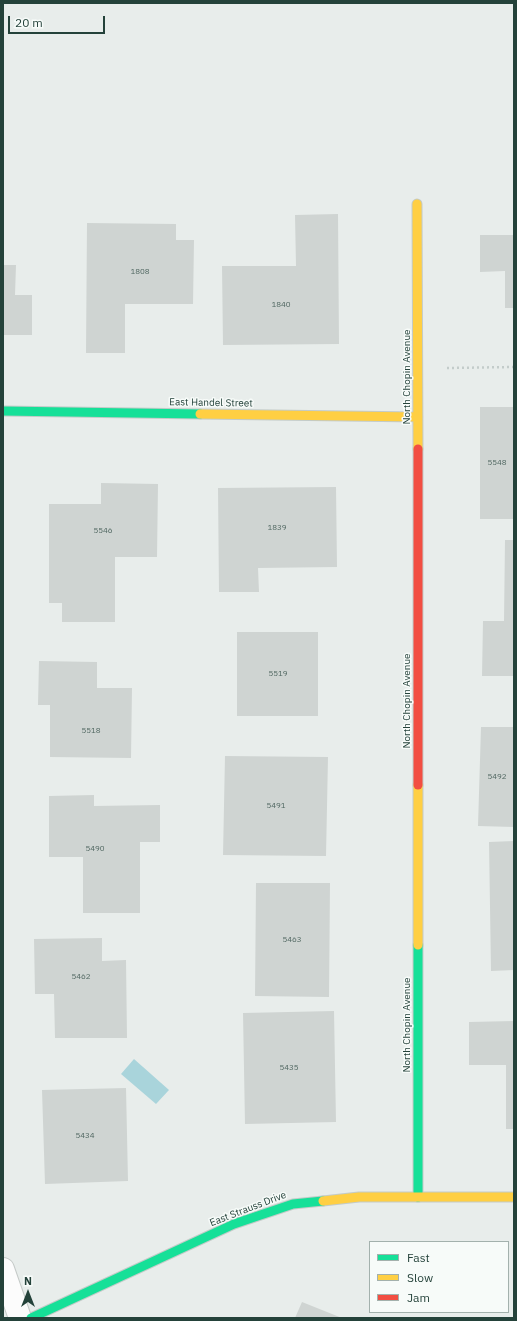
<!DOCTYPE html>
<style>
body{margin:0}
#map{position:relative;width:517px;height:1321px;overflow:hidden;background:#e8edeb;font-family:"IBM Plex Sans",sans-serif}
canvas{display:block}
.frame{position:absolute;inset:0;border:4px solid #24423a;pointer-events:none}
.legend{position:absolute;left:369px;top:1241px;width:140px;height:72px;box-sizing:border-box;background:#f7fbf9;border:1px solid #a3b1ad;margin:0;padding:5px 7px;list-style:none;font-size:12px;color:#24423a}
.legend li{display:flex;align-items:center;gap:8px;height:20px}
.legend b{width:20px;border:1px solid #a3b1ad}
.north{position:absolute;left:8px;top:1273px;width:40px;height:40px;-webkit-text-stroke:3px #f7fbf9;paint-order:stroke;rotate:0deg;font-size:11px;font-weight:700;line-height:16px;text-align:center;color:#24423a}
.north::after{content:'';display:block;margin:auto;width:14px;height:18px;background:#24423a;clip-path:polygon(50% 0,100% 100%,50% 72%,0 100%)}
.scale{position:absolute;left:8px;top:16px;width:97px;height:18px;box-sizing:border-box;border:2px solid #24423a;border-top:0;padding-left:5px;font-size:12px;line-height:14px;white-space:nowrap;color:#24423a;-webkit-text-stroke:3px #f7fbf9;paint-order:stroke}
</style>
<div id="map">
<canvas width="517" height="1321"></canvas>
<div class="frame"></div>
<ul class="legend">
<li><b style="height:5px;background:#16e098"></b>Fast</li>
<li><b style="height:5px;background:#ffcf43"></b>Slow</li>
<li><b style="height:5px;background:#f24e42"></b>Jam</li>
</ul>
<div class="north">N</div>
<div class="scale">20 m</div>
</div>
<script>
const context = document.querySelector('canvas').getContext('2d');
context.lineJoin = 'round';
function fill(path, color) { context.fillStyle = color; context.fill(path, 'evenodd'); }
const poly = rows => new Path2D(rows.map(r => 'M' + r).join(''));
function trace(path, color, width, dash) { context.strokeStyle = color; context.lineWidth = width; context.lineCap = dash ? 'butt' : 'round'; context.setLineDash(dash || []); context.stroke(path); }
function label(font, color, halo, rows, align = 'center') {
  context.font = font + ' "IBM Plex Sans",sans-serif'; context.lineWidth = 3; context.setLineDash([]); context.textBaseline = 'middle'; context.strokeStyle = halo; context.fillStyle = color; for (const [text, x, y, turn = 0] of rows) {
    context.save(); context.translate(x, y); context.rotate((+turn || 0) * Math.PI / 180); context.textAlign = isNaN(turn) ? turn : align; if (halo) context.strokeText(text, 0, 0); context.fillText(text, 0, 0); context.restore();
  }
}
fill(poly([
 [134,1059,169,1090,156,1104,121,1074]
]), '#a9d4db');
fill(poly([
 [338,214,339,344,223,345,222,266,296,266,295,215],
 [87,223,176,224,176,240,194,240,193,304,125,304,125,353,86,353],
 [480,235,514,235,514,308,505,308,505,271,480,272],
 [3,265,16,265,15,295,32,295,32,335,3,335],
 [480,407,514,407,514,519,480,519],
 [101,483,158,484,157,557,115,557,115,622,62,622,62,603,49,603,49,504,101,504],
 [336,487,337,567,258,568,259,592,219,592,218,488],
 [505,540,514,540,514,676,482,676,483,621,504,621],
 [237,632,318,632,318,716,237,716],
 [39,661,97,662,97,688,132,688,131,758,50,757,50,705,38,705],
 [481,727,514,727,514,827,478,826],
 [225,756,328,757,326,856,223,855],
 [94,795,94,806,160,805,160,842,140,842,140,913,83,913,83,857,49,857,49,796],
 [514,841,514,970,491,971,489,842],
 [256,883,330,883,329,997,255,996],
 [102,938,102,961,126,960,127,1038,55,1038,54,994,35,994,34,939],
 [334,1011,336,1122,245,1124,243,1013],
 [514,1021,514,1129,506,1129,506,1065,469,1065,469,1022],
 [126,1088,128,1181,45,1184,42,1090],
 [302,1302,342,1318,295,1318]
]), '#cfd4d2');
const street = poly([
 [3,1269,20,1318]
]);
const fast = poly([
 [3,411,200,414],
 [418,945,418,1197],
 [31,1318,234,1224,293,1204,323,1201]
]);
const slow = poly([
 [417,204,418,449],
 [200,414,418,417],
 [418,785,418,945],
 [323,1201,359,1197,514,1197]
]);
const jam = poly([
 [418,449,418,785]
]);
trace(street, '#c5cac8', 24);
trace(fast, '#c3cbc8', 11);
trace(slow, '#c3cbc8', 11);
trace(jam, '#c3cbc8', 11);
trace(poly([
 [447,368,514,367]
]), '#c3ccca', 2.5, [2, 3]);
trace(street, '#fcfcfc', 22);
trace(fast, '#16e098', 9);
trace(slow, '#ffcf43', 9);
trace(jam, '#f24e42', 9);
label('8px', '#506761', null, [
 ["1808",140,272],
 ["1840",281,305],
 ["5548",497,463],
 ["1839",277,528],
 ["5546",103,531],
 ["5519",278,674],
 ["5518",91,731],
 ["5492",497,777],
 ["5491",276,806],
 ["5490",95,849],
 ["5463",292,940],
 ["5462",81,977],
 ["5435",289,1068],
 ["5434",85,1136]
]);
label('10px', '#24423a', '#f7fbf9', [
 ["North Chopin Avenue",407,377,-90],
 ["East Handel Street",211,403,1],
 ["North Chopin Avenue",407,701,-90],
 ["North Chopin Avenue",407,1025,-90],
 ["East Strauss Drive",248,1209,-21]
]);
</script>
